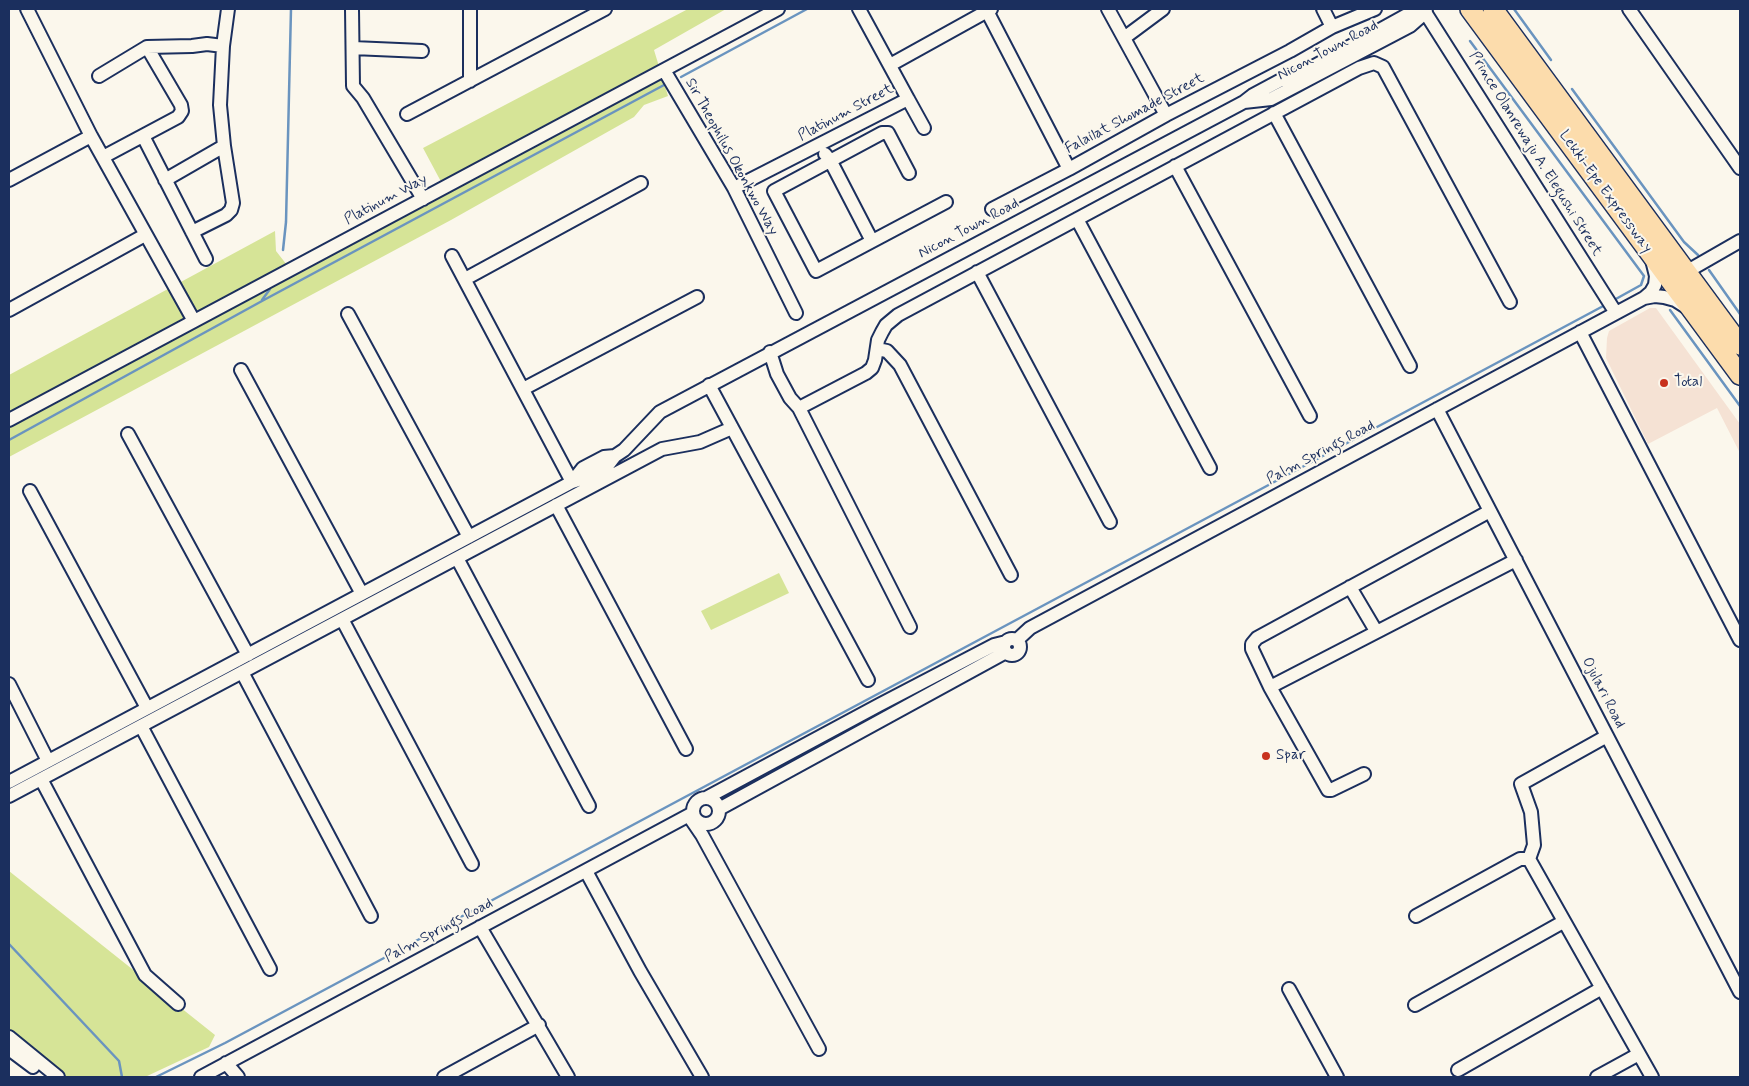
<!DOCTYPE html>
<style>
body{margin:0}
#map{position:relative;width:1749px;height:1086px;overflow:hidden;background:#fbf7ec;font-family:Mynerve,sans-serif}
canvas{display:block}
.frame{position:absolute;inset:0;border:10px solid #1b2f5e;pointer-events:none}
</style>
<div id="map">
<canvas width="1749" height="1086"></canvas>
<div class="frame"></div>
</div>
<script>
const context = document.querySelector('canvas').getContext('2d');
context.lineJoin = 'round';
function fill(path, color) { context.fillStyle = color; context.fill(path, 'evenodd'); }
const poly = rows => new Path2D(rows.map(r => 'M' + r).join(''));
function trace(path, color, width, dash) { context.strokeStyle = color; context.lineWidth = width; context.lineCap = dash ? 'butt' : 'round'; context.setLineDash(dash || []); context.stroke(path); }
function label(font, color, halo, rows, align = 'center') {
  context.font = font + ' Mynerve,sans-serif'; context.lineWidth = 4; context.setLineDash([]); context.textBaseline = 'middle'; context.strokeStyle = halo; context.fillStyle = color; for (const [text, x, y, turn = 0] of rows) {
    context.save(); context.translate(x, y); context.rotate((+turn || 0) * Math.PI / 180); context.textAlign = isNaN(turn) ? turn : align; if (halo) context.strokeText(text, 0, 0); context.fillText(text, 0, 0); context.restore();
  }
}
fill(poly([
 [1650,308,1656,308,1740,424,1740,453,1717,408,1648,444,1606,358,1607,338,1609,331]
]), '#f5e2d4');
fill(poly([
 [688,9,726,9,654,50,668,96,644,105,634,117,451,220,9,457,9,375,275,231,276,251,294,274,446,191,423,148],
 [779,573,789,593,711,630,701,611],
 [9,871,215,1035,209,1047,145,1077,61,1077,9,1033]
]), '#d6e497');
trace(poly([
 [1514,9,1551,60],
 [1470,41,1644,276,1641,285,1614,300],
 [681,77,807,9],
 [1572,89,1684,242,1698,255],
 [283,250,286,222,291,9],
 [1709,270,1740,314],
 [262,300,270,289],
 [1670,310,1740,406],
 [9,440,262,301,664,85],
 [9,944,119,1061,122,1077],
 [156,1077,225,1043,1607,304]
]), '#6a94bf', 2.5);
const minor = poly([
 [27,9,91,136,194,321],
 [352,9,353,86,363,98,423,199],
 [1108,9,1166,115],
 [1323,9,1332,27],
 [1423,9,1616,313],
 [1629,9,1740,168],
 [987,11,1069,169,1166,115,1290,51,1332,27,1375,9],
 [1124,38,1163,9],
 [353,48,422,51],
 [890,65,991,9],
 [664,70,734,188,796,313],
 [99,76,147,47,192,46,207,44,223,46],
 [470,81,470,9],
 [908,99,924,128],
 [1244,102,1271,99,1410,26,1426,12],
 [1274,113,1410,366],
 [407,114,605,9],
 [143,136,206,259],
 [825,154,830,160,872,241],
 [103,157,178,117,182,111,181,105,147,47],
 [1175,166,1310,416],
 [909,173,888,133,882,133,774,191,816,271,946,202],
 [9,180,91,136],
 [165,180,224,146],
 [734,188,908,99,859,9],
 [992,209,1069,169],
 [1077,219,1210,468],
 [192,232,226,215,231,210,233,203,224,146,220,105,223,46,228,9],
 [452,256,572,482],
 [977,272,1110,522],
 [1686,272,1740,241],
 [465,279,641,183],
 [1644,298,1655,296,1664,297,1675,300,1686,307],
 [9,310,145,235],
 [348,314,469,537],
 [1580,332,1740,640],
 [877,349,887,351,900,365,1011,575],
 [770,352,777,374,790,398,799,408,910,627],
 [241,370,362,594],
 [709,385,868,680],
 [523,389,697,297],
 [799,408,866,373,872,368,875,360,878,340,882,332,886,325,898,315,1359,68,1374,63,1383,67,1510,302],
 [1437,409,1740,992],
 [9,420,778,9],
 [128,434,248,655],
 [572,482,583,468,604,457,615,456],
 [30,491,147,708],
 [556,505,686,749],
 [457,558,589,806],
 [1350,587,1376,631],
 [342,619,472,864],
 '1004 647a8 8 0 1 1 16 0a8 8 0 1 1-16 0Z',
 [1017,640,1030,628,1644,298,1651,292,1655,285,1656,276,1652,260],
 [242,672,371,916],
 [9,684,48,761],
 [1270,687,1252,649,1252,644,1257,638,1490,511],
 [141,726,270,969],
 [1607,736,1521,784,1531,812,1534,845,1529,859,1652,1077],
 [1364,774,1331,790,1328,790,1270,687,1516,560],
 [41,779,145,975,178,1004],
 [9,782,572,482,587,477,608,465,615,456,624,450,660,412,1244,102,1253,95,1281,80,1291,79,1405,16,1426,12],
 [9,796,662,449,700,442,732,428],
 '693 811a13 13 0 1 1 26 0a13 13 0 1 1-26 0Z',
 [706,798,879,705,994,645,1006,642],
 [719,809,1006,652],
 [689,816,702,835,819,1049],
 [586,871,640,971,702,1077],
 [1416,916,1520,859,1529,859],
 [480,927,568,1077],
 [1289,989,1337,1077],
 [1415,1005,1563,922],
 [9,1037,58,1077],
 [9,1049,33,1067],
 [226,1063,238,1077],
 [1458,1070,1602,988],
 [201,1077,693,813],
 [444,1077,539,1025],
 [1597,1077,1639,1054]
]);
const highway = poly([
 [1470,9,1740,375],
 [1493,9,1740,345]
]);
trace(minor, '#1b2f5e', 16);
trace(highway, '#1b2f5e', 22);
trace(minor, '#fbf7ec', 12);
trace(highway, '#fcdcac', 19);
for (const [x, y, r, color] of [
 [1664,383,5,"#c8321e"],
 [1266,756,5,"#c8321e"]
]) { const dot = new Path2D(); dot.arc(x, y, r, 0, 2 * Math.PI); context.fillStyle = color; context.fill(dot); trace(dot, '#fbf7ec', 2); }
label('15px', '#1b2f5e', '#fbf7ec', [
 ["Nicon Town Road",1328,51,-28],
 ["Platinum Street",846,113,-28],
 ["Falailat Shomade Street",1135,114,-28],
 ["Prince Olanrewaju A. Elegushi Street",1535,154,58],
 ["Sir Theophilus Okonkwo Way",731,157,61],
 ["Lekki-Epe Expressway",1605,192,54],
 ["Platinum Way",386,200,-28],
 ["Nicon Town Road",969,229,-28],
 ["Palm Springs Road",1321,453,-28],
 ["Ojulari Road",1603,693,63],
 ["Palm Springs Road",439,931,-28]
]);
label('15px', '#1b2f5e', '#fbf7ec', [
 ["Total",1674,383],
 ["Spar",1276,756]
], 'left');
</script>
